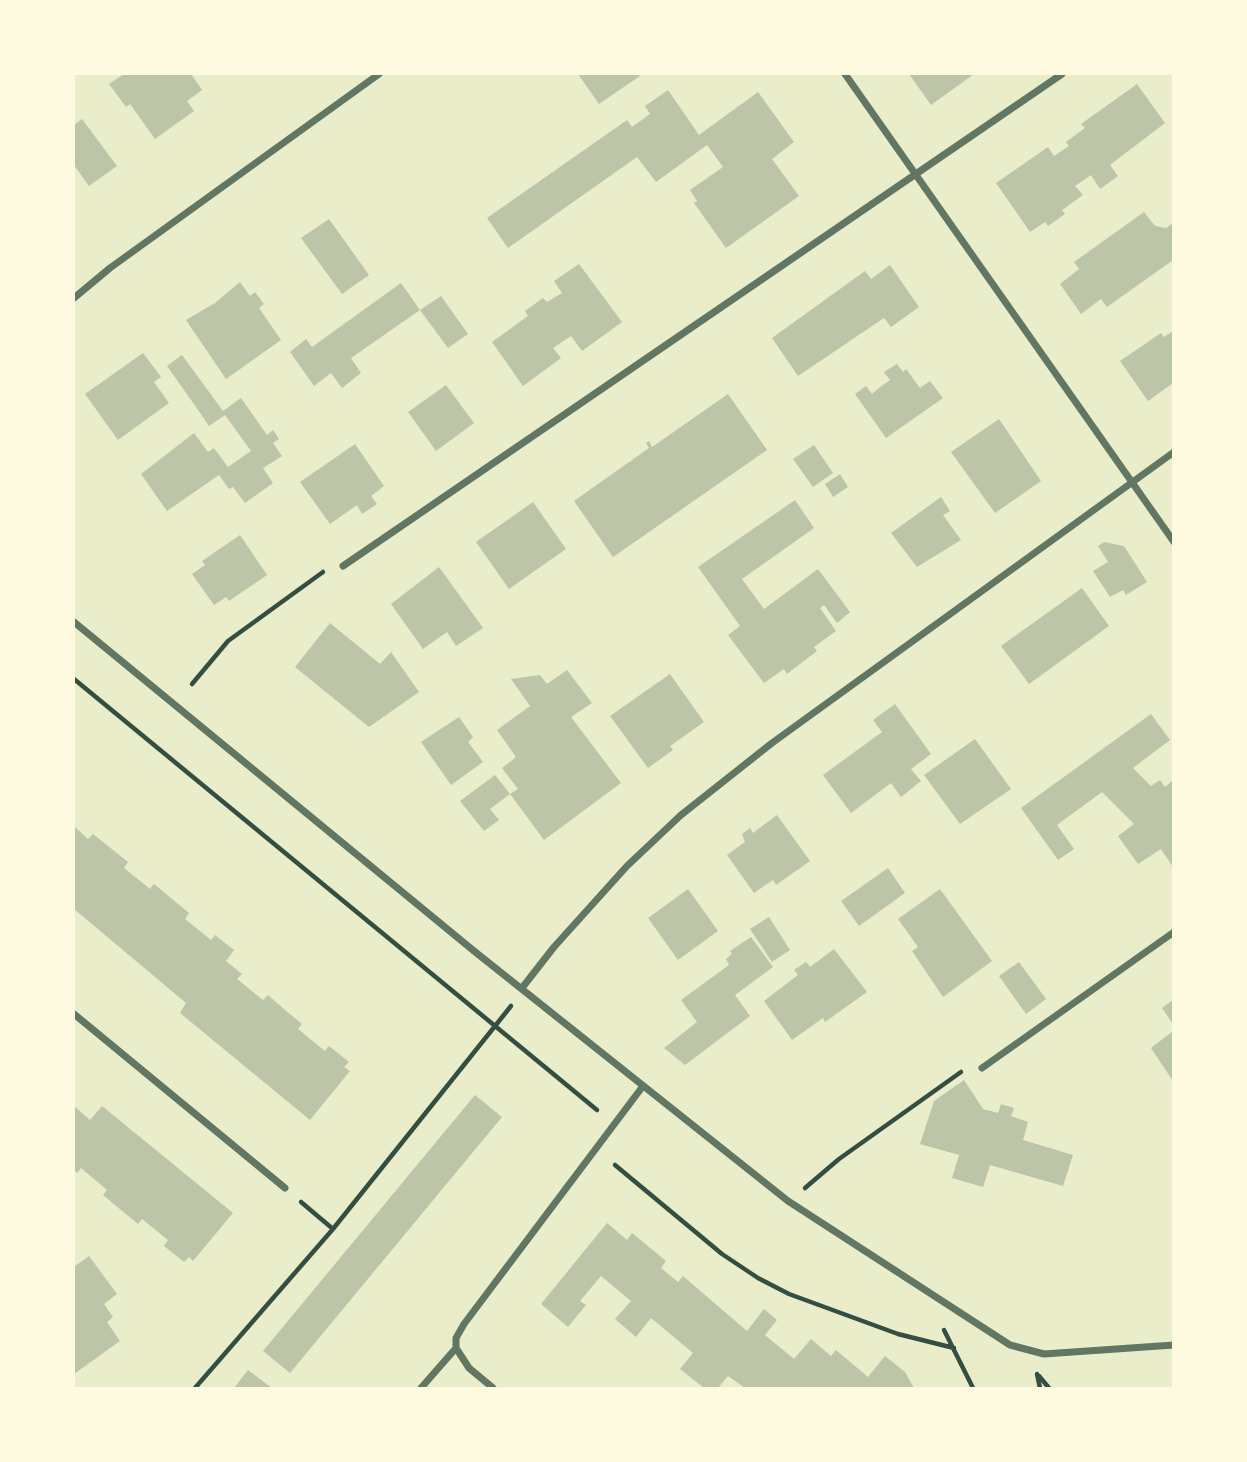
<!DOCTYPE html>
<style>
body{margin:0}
#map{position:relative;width:1247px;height:1462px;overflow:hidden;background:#e9edc9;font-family:"Work Sans",sans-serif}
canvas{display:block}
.frame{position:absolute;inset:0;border:75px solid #fefae0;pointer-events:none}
</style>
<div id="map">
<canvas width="1247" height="1462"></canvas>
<div class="frame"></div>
</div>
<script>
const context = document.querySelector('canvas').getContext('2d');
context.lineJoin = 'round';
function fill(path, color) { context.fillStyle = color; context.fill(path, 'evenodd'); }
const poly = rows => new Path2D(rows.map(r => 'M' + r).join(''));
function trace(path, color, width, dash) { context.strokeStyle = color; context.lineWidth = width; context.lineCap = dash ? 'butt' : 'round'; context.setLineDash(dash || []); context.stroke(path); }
fill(poly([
 [124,74,191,74,202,90,187,101,194,111,155,139,130,104,126,107,109,84],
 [578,74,638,74,640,76,599,104],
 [909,74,974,74,931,105],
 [1137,84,1165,123,1110,165,1118,176,1100,189,1091,175,1075,186,1083,195,1062,210,1065,214,1048,226,1045,222,1030,232,996,183,1048,147,1054,156,1069,146,1066,142,1085,128,1081,124],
 [668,90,699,135,758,92,794,142,772,159,799,196,726,248,694,203,697,201,690,190,723,167,707,145,656,182,637,157,508,248,487,218,627,120,632,127,650,114,645,106],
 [82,119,117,166,89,186,74,165,74,125],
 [1144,212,1155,226,1166,228,1173,223,1173,260,1107,307,1101,299,1081,314,1060,284,1079,269,1074,262],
 [329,219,369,275,342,294,301,238],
 [579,264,622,322,582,351,571,336,553,348,561,358,523,386,492,342,528,316,525,311,543,298,547,302,562,293,554,281],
 [890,265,919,307,891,327,884,318,798,376,772,338,865,271,871,279],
 [240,282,250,296,255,292,264,304,259,308,281,340,226,379,186,320,215,303],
 [401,283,420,310,351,358,361,373,342,388,331,373,314,386,290,352,306,339,312,347],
 [441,296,468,334,448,348,420,310],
 [1173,331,1173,383,1148,401,1120,361,1161,333,1164,337],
 [143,353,161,377,154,382,169,403,118,440,85,394],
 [182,355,223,411,241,398,267,435,273,430,279,439,273,443,282,456,263,468,273,483,245,503,233,487,229,489,219,475,167,511,141,474,194,433,208,452,214,448,228,467,251,451,225,415,209,426,196,407,167,366],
 [897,364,903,372,906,369,920,388,930,381,943,398,886,438,855,394,866,386,872,394,879,388,890,380,884,372],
 [446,385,474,423,436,451,408,412],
 [728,394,767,450,613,557,574,501,649,448,646,443,649,441,652,447],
 [999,419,1041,481,995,513,951,452],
 [355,444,384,486,371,496,377,504,362,514,357,505,330,524,300,482],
 [814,445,833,473,813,487,793,459],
 [840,474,848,487,833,497,825,484],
 [941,497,950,511,943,515,961,540,917,567,891,533],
 [795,500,814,528,742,579,764,609,818,569,850,612,837,623,824,605,820,608,836,631,814,647,817,651,787,674,784,669,764,683,728,635,740,626,698,567],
 [533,502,566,549,509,589,476,542],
 [240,535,267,575,229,601,226,597,214,605,192,574,205,565,202,561],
 [1104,542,1124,546,1147,582,1126,595,1123,590,1110,597,1093,571,1108,562,1098,546],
 [439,567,483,628,456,646,447,632,423,649,391,604],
 [1082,588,1109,626,1029,684,1001,646],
 [330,623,380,664,391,652,419,692,369,727,295,667],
 [567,670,592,703,571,717,621,783,544,840,510,794,490,809,499,820,484,831,460,801,495,775,510,794,518,789,502,768,516,757,497,730,530,706,511,679,540,675,547,684],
 [670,674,704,722,670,746,673,750,648,768,610,716],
 [895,704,931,754,911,769,921,781,901,797,891,783,851,813,823,775,882,732,873,720],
 [1151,714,1170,740,1133,768,1151,786,1160,780,1165,787,1173,780,1173,867,1161,849,1138,864,1118,836,1134,824,1102,792,1057,825,1074,849,1058,860,1021,808],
 [459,717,473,737,468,742,483,762,451,785,421,742],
 [975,739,1011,789,960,824,924,775],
 [777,815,810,861,776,885,773,880,754,893,727,855,745,842,742,834,750,828,753,833],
 [74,826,88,839,93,834,128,862,124,868,150,889,154,884,189,913,185,919,211,940,215,935,234,950,226,961,242,974,237,979,263,1000,268,995,285,1010,302,1024,298,1029,325,1051,329,1046,349,1062,344,1067,350,1071,310,1120,180,1013,186,1003,74,909],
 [888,868,905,893,859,926,841,901],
 [688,889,718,931,678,960,648,918],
 [940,889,992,961,943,997,912,951,918,947,898,919],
 [769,917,790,950,772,962,750,929],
 [751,937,773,967,735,995,750,1016,685,1065,664,1048,697,1022,681,1000,729,965,726,959,732,954,730,951],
 [834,949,867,992,825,1022,823,1018,792,1040,764,1001,798,975,794,970,806,962,810,967],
 [1019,962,1046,999,1026,1014,999,976],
 [1173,1000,1173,1024,1162,1008],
 [1173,1031,1173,1081,1151,1048],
 [964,1080,983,1109,998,1113,1001,1104,1014,1108,1011,1116,1028,1122,1023,1140,1073,1155,1063,1186,990,1165,983,1187,952,1178,959,1155,920,1144,934,1101],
 [475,1095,502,1117,290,1373,263,1351],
 [74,1106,90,1120,102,1106,233,1213,193,1261,189,1257,184,1262,164,1246,168,1240,142,1219,138,1224,121,1210,103,1195,107,1190,81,1168,77,1173,74,1170],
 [607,1223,627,1240,632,1233,666,1261,661,1268,678,1282,683,1276,747,1331,764,1309,777,1320,765,1335,794,1359,811,1339,831,1356,836,1350,868,1377,885,1356,905,1372,914,1388,745,1388,728,1376,718,1388,704,1388,680,1369,693,1353,651,1318,636,1337,615,1319,631,1301,601,1276,580,1301,586,1305,568,1327,541,1304],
 [89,1256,117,1294,104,1304,113,1317,107,1322,120,1341,74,1374,74,1267],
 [248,1370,272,1388,234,1388]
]), '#bcc5a7');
trace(poly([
 [74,679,597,1110],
 [192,684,228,641,323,572],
 [615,1165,722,1254,758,1278,789,1294,898,1334,954,1348],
 [805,1188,839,1159,961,1072],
 [301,1202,333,1229],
 [944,1330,973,1388],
 [1037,1374,1040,1388],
 [1039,1376,1049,1388],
 [195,1388,333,1229,511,1006]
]), '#344e41', 4.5);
trace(poly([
 [845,74,1174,542],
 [74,298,110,268,379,74],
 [343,566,1062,74],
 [74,622,474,951,788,1201,1010,1345,1044,1354,1174,1345],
 [522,988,554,947,627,866,681,815,772,743,1174,452],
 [74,1014,285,1188],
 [982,1068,1174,932],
 [456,1348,469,1368,493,1388],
 [421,1388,456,1348,456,1338,464,1324,643,1086]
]), '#617663', 7);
</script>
